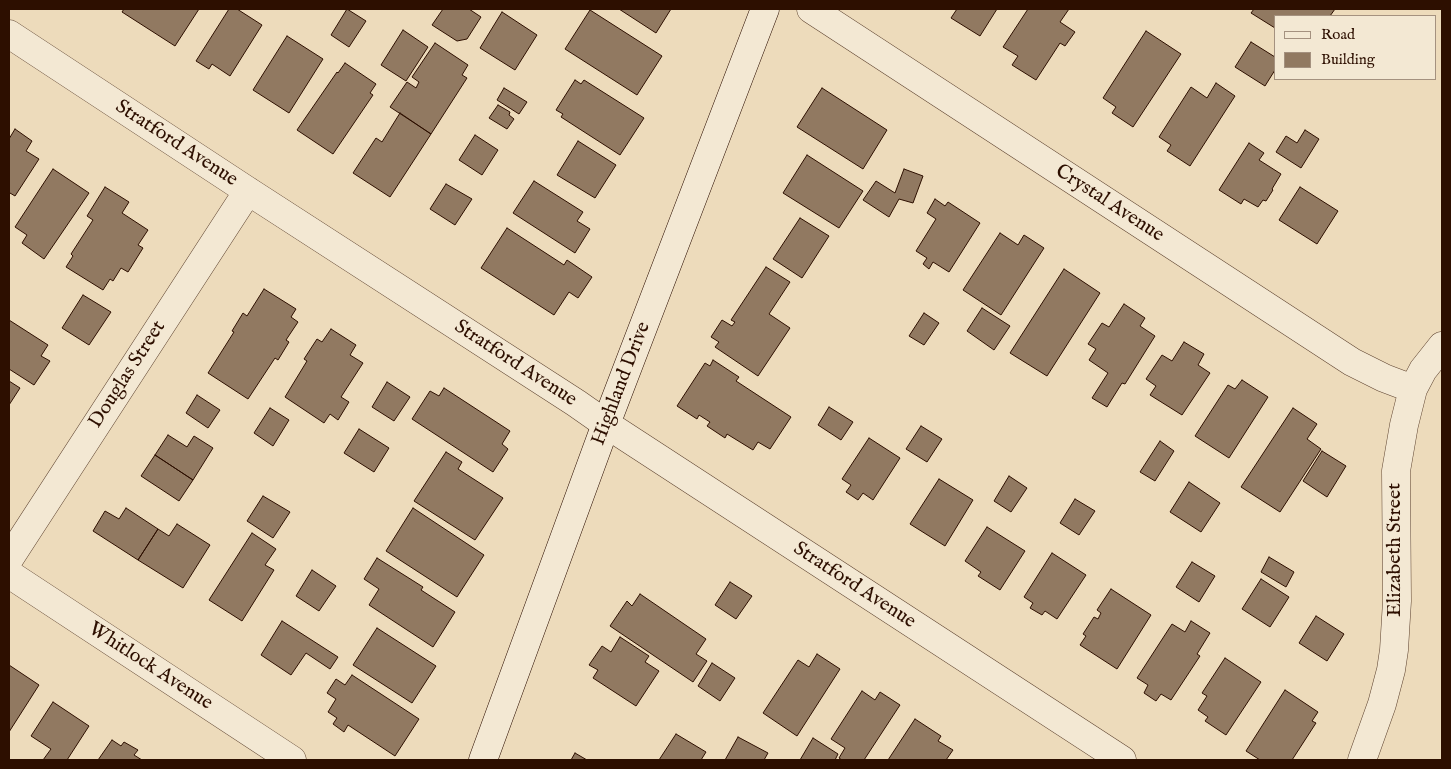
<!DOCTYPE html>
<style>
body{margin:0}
#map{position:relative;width:1451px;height:769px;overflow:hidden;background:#eddbbb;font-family:"IM FELL English",serif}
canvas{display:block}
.frame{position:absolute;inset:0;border:10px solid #2d0f00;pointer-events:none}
.legend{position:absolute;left:1274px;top:15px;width:162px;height:65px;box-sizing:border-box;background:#f3e8d3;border:1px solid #a4917f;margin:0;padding:6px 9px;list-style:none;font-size:15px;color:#2d0f00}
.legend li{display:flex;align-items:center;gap:10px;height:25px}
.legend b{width:25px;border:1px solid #a4917f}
</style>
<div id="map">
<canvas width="1451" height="769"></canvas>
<div class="frame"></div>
<ul class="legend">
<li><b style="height:6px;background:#f3e8d3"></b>Road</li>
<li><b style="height:14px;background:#917961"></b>Building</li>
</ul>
</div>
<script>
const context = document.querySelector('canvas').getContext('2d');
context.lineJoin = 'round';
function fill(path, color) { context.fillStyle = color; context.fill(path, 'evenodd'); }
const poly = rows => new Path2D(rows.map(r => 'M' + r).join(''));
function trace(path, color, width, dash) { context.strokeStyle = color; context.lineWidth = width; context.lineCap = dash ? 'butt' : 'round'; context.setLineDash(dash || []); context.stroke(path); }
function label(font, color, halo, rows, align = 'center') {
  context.font = font + ' "IM FELL English",serif'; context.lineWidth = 4; context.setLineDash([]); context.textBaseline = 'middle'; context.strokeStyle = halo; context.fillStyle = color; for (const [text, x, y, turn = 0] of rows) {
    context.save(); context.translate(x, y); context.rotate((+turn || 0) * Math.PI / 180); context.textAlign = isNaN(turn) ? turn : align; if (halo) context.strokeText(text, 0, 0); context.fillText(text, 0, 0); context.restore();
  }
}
const building = poly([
 [124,9,199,9,175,46,122,12,124,9],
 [229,9,237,9,262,25,230,76,212,64,209,69,196,61,229,9],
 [347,9,366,21,349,47,331,35,347,9],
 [443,9,469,9,481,17,467,39,457,41,432,25,443,9],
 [619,9,671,9,656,33,619,9],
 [957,9,997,9,980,36,951,18,957,9],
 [1028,9,1069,9,1060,22,1075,32,1065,46,1060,43,1036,80,1012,65,1018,56,1003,47,1028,9],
 [1254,9,1335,9,1330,16,1275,16,1275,28,1251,13,1254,9],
 [590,10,662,56,637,95,565,49,590,10],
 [502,12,537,35,515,70,480,48,502,12],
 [403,30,428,47,406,81,381,65,403,30],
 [1146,31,1181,54,1133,127,1112,113,1116,107,1103,98,1146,31],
 [287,36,323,59,289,113,253,90,287,36],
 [1251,42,1275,57,1275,70,1265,86,1235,67,1251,42],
 [435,43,468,65,462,75,467,78,431,134,390,107,407,82,416,88,419,82,412,77,435,43],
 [345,63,376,84,370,93,373,95,333,154,297,130,337,72,338,73,345,63],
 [575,80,581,84,584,80,644,118,620,155,561,117,563,114,556,110,575,80],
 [1216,83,1235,96,1190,166,1167,151,1171,145,1159,137,1191,87,1207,98,1216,83],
 [504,88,527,102,519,114,497,100,504,88],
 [822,88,887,130,863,169,797,127,822,88],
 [498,105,510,112,509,115,514,119,507,129,489,118,498,105],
 [400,113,431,134,390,197,353,173,376,138,382,142,400,113],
 [15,129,32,141,26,151,39,159,15,196,10,193,9,195,9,139,15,129],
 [1305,130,1319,139,1301,168,1276,152,1286,136,1297,143,1305,130],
 [475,135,498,150,482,175,459,160,475,135],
 [578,141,616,165,595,198,557,175,578,141],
 [1249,143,1264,153,1259,160,1281,174,1272,189,1273,190,1266,201,1263,200,1258,207,1244,199,1241,204,1219,190,1249,143],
 [807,155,863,191,839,228,783,193,807,155],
 [53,169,89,193,44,259,22,243,27,235,15,227,53,169],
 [904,169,923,176,913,203,899,199,889,217,863,200,876,181,895,193,904,169],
 [534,181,583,212,577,221,590,229,575,253,513,213,534,181],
 [446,184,472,199,455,225,430,209,446,184],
 [105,187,129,202,122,213,148,230,138,245,143,248,128,272,121,268,113,281,110,279,103,290,66,267,73,256,71,254,93,220,87,216,105,187],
 [1300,187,1338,211,1317,244,1279,220,1300,187],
 [935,199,945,206,948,202,980,223,949,272,933,262,929,269,923,264,927,258,916,251,936,219,927,213,935,199],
 [800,218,829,236,802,278,773,259,800,218],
 [507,228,564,265,567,260,592,277,578,298,569,292,554,315,481,268,507,228],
 [1000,233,1018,245,1024,235,1044,248,1001,315,963,290,1000,233],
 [766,267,790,282,769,314,790,328,758,376,715,347,719,342,711,337,722,320,732,326,735,322,731,320,766,267],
 [1064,269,1100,293,1047,376,1010,353,1064,269],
 [264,289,296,309,291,317,298,322,286,340,289,342,278,360,275,358,248,399,208,373,234,332,232,331,243,313,247,316,264,289],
 [83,295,111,312,89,345,62,328,83,295],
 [1124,304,1145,318,1140,326,1155,336,1125,384,1122,383,1107,407,1092,398,1108,373,1089,360,1096,349,1088,344,1102,323,1109,327,1124,304],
 [982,308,1010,326,994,350,967,331,982,308],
 [924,313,939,323,924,345,909,336,924,313],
 [9,320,48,345,41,356,50,361,34,385,9,369,9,320],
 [331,329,356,345,350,355,363,363,341,397,349,402,338,420,330,414,324,423,285,397,307,361,304,359,317,339,322,342,331,329],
 [1184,342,1204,354,1198,365,1210,373,1182,415,1150,395,1156,386,1146,379,1162,355,1172,361,1184,342],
 [713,360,739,377,736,381,791,417,770,449,758,442,753,450,727,434,725,438,707,426,710,422,699,415,697,419,677,406,705,363,710,366,713,360],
 [1242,380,1268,397,1229,458,1195,436,1228,385,1235,389,1242,380],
 [9,381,20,388,9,405,9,381],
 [387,382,410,397,394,421,372,407,387,382],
 [444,388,510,431,502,444,508,449,493,472,412,419,430,391,439,396,444,388],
 [197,395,220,410,208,428,186,413,197,395],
 [829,407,853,422,841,440,818,425,829,407],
 [270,408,289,420,273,446,254,433,270,408],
 [1293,408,1317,424,1307,439,1321,449,1280,512,1241,487,1293,408],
 [921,426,942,439,927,462,906,449,921,426],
 [359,429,389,448,374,472,344,453,359,429],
 [168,435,187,447,194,436,213,448,193,480,155,455,168,435],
 [869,438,900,458,873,500,863,493,858,500,846,492,851,485,842,479,869,438],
 [1160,441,1174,451,1155,481,1140,472,1160,441],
 [1322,451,1346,466,1327,497,1303,481,1322,451],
 [446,452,462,462,458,469,503,498,475,540,414,501,446,452],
 [155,455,193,480,179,501,141,476,155,455],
 [1009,476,1027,488,1011,512,994,501,1009,476],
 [939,479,973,500,945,546,910,524,939,479],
 [1189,482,1220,503,1201,532,1170,512,1189,482],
 [263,496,290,512,273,538,247,521,263,496],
 [1075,499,1095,511,1079,535,1060,523,1075,499],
 [126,508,158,529,138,560,93,531,105,511,119,519,126,508],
 [413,508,484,555,457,597,386,551,413,508],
 [177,524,210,545,183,588,138,560,158,529,169,536,177,524],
 [987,527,1025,551,1000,590,978,576,981,572,965,561,987,527],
 [252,533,276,549,265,565,274,570,242,621,209,600,252,533],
 [1052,553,1086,575,1057,619,1045,611,1042,615,1030,608,1033,603,1024,597,1052,553],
 [1269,557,1294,572,1286,587,1261,572,1269,557],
 [377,558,423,587,421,590,455,612,433,647,369,605,379,589,364,579,377,558],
 [1192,562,1215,576,1199,602,1176,587,1192,562],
 [312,570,336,586,319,611,296,596,312,570],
 [1261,579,1289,597,1270,627,1242,609,1261,579],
 [730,582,752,596,736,619,715,605,730,582],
 [1111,589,1151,615,1117,669,1080,645,1086,636,1083,634,1094,617,1098,619,1101,613,1097,610,1111,589],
 [640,594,706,639,696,654,707,661,693,682,610,626,627,601,632,606,640,594],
 [1316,616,1344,634,1327,661,1299,643,1316,616],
 [282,621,338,657,330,669,306,653,291,675,261,655,282,621],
 [1191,621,1210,633,1197,654,1200,656,1171,700,1161,694,1156,701,1144,693,1148,685,1137,678,1172,624,1185,632,1191,621],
 [377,628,436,666,412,703,353,665,377,628],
 [620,637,649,656,645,662,659,671,636,706,593,678,598,670,589,665,602,646,611,652,620,637],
 [817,654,840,669,797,736,763,713,798,660,809,667,817,654],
 [1225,658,1261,682,1226,735,1205,721,1208,717,1198,710,1207,696,1202,693,1225,658],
 [712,663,735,678,720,701,698,686,712,663],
 [9,665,39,685,9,732,9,665],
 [352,675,419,719,395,756,348,725,344,732,333,724,337,718,328,712,336,699,327,693,336,679,345,685,352,675],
 [1285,690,1318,712,1312,721,1316,723,1292,760,1260,760,1246,751,1285,690],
 [862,691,875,700,880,692,900,705,864,760,842,760,839,758,845,748,831,739,862,691],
 [53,702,89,726,67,760,43,760,51,749,31,736,53,702],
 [915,719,941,736,938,741,953,750,946,760,888,760,915,719],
 [676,734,706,752,701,760,659,760,676,734],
 [738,737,768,753,764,760,725,760,738,737],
 [813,738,838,754,835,760,800,760,813,738],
 [112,740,121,746,124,742,138,750,134,755,142,760,98,760,112,740],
 [575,753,587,760,571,760,575,753]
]);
fill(building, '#917961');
trace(building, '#2d0f00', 1);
const street = poly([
 [811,9,1352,362,1384,378,1413,389],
 [9,34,248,191,576,403,606,424,1122,760],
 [9,559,248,191],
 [9,574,292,760],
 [1362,760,1382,704,1391,670,1394,650,1397,601,1396,471,1404,425,1413,389,1423,370,1442,346]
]);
const secondary = poly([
 [483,760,606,424,765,9]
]);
trace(street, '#5d422f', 29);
trace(secondary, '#2d0f00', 29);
trace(street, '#f3e8d3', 28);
trace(secondary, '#f3e8d3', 28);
label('20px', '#2d0f00', '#f3e8d3', [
 ["Stratford Avenue",176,144,33],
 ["Crystal Avenue",1109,204,33],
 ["Stratford Avenue",515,364,33],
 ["Douglas Street",128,375,-57],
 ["Highland Drive",622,384,-69],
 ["Elizabeth Street",1396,550,-90],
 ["Stratford Avenue",854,586,33],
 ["Whitlock Avenue",150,667,33]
]);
</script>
